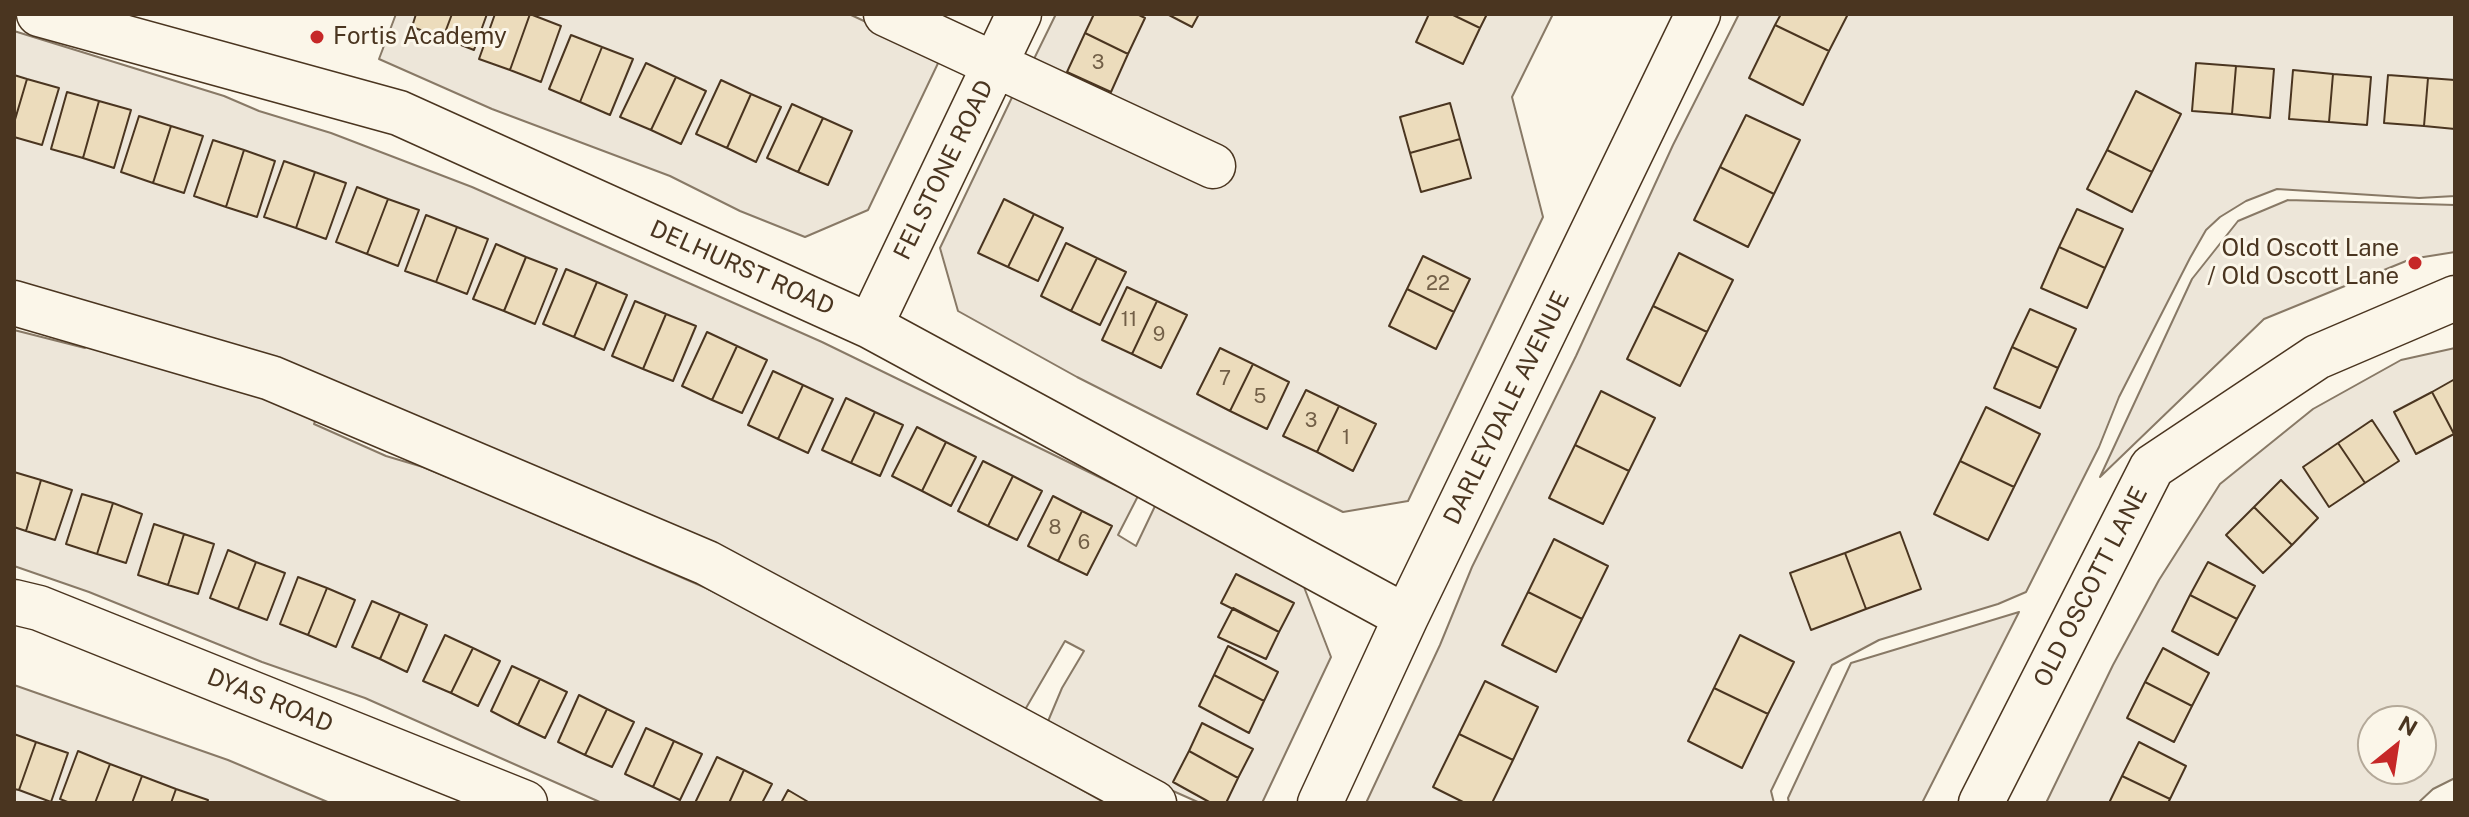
<!DOCTYPE html>
<style>
body{margin:0}
#map{position:relative;width:2469px;height:817px;overflow:hidden;background:#fbf6e9;font-family:"Public Sans",sans-serif}
canvas{display:block}
.frame{position:absolute;inset:0;border:16px solid #4a3520;pointer-events:none}
.north{position:absolute;left:2357px;top:705px;width:80px;height:80px;box-sizing:border-box;background:#fbf6e9;border:2px solid #b4a999;border-radius:50%;rotate:30deg;font-size:22px;font-weight:700;line-height:32px;text-align:center;color:#4a3520}
.north::after{content:'';display:block;margin:auto;width:28px;height:36px;background:#c62828;clip-path:polygon(50% 0,100% 100%,50% 72%,0 100%)}
</style>
<div id="map">
<canvas width="2469" height="817"></canvas>
<div class="frame"></div>
<div class="north">N</div>
</div>
<script>
const context = document.querySelector('canvas').getContext('2d');
context.lineJoin = 'round';
function fill(path, color) { context.fillStyle = color; context.fill(path, 'evenodd'); }
const poly = rows => new Path2D(rows.map(r => 'M' + r).join(''));
function trace(path, color, width, dash) { context.strokeStyle = color; context.lineWidth = width; context.lineCap = dash ? 'butt' : 'round'; context.setLineDash(dash || []); context.stroke(path); }
function label(font, color, halo, rows, align = 'center') {
  context.font = font + ' "Public Sans",sans-serif'; context.lineWidth = 6; context.setLineDash([]); context.textBaseline = 'middle'; context.strokeStyle = halo; context.fillStyle = color; for (const [text, x, y, turn = 0] of rows) {
    context.save(); context.translate(x, y); context.rotate((+turn || 0) * Math.PI / 180); context.textAlign = isNaN(turn) ? turn : align; if (halo) context.strokeText(text, 0, 0); context.fillText(text, 0, 0); context.restore();
  }
}
const green = poly([
 [396,14,849,14,941,57,868,210,805,237,740,211,670,176,492,109,379,59,396,14],
 [1056,14,1553,14,1512,97,1543,217,1408,501,1343,512,1077,377,958,311,940,248,1016,89,1030,67,1056,14],
 [1739,14,2455,14,2455,196,2419,198,2277,189,2246,201,2220,217,2206,230,2190,258,2119,397,2099,447,2026,592,1998,604,1879,640,1832,665,1771,791,1774,803,1366,803,1440,645,1472,567,1576,356,1673,145,1739,14],
 [14,31,224,96,259,111,331,133,472,187,822,342,1138,496,1118,535,1136,546,1156,504,1304,587,1331,657,1262,803,1200,803,1052,737,1046,726,1062,688,1084,651,1065,641,1026,708,1019,712,14,286,14,31],
 [2288,200,2455,205,2455,252,2411,259,2264,319,2100,477,2192,279,2238,221,2288,200],
 [14,330,85,348,88,340,317,416,314,424,386,456,423,467,496,497,706,588,778,624,840,660,911,694,1105,803,602,803,365,698,262,662,89,592,14,566,14,330],
 [2455,348,2455,778,2433,789,2418,803,2046,803,2113,665,2159,580,2220,484,2313,409,2401,360,2455,348],
 [2373,721,2421,721,2421,769,2373,769,2373,721],
 [2019,612,1922,803,1789,803,1788,798,1851,663,2019,612],
 [14,685,228,760,330,803,14,803,14,685]
]);
fill(green, '#ede6d9');
trace(green, '#887966', 2);
const building = poly([
 [416,14,452,14,443,38,412,27,416,14],
 [452,14,487,14,474,50,443,38,452,14],
 [495,14,530,14,510,70,479,59,495,14],
 [530,14,561,26,541,82,510,70,530,14],
 [1094,14,1137,14,1145,18,1128,54,1085,33,1094,14],
 [1167,14,1199,14,1192,27,1167,14],
 [1429,14,1451,14,1480,28,1463,64,1416,42,1429,14],
 [1451,14,1487,14,1480,28,1451,14],
 [1781,14,1848,14,1829,51,1775,25,1781,14],
 [1775,25,1829,51,1803,105,1749,78,1775,25],
 [1085,33,1128,54,1111,92,1067,72,1085,33],
 [571,35,602,47,580,102,549,89,571,35],
 [602,47,633,59,610,115,580,102,602,47],
 [646,63,676,77,651,130,620,117,646,63],
 [2196,63,2236,66,2232,114,2192,111,2196,63],
 [2236,66,2274,69,2270,118,2232,114,2236,66],
 [2293,70,2333,74,2329,122,2289,119,2293,70],
 [2333,74,2371,77,2367,125,2329,122,2333,74],
 [14,75,27,79,14,123,14,75],
 [2388,75,2428,78,2424,126,2384,123,2388,75],
 [676,77,706,91,681,144,651,130,676,77],
 [2428,78,2455,80,2455,129,2424,126,2428,78],
 [27,79,59,88,42,145,14,137,14,123,27,79],
 [721,80,751,94,727,148,696,134,721,80],
 [2136,91,2181,114,2152,172,2107,150,2136,91],
 [67,92,99,101,83,158,51,149,67,92],
 [751,94,781,107,756,162,727,148,751,94],
 [99,101,131,110,114,168,83,158,99,101],
 [1450,103,1460,139,1410,153,1400,117,1450,103],
 [792,104,823,118,798,172,767,158,792,104],
 [1746,115,1800,140,1774,194,1720,167,1746,115],
 [139,116,171,126,153,183,121,172,139,116],
 [823,118,852,131,828,185,798,172,823,118],
 [171,126,203,136,184,193,153,183,171,126],
 [1460,139,1471,178,1421,192,1410,153,1460,139],
 [213,140,244,150,226,207,194,196,213,140],
 [244,150,275,161,257,217,226,207,244,150],
 [2107,150,2152,172,2132,212,2087,189,2107,150],
 [284,161,315,172,296,228,264,217,284,161],
 [1720,167,1774,194,1748,247,1694,220,1720,167],
 [315,172,346,183,326,239,296,228,315,172],
 [357,187,388,199,367,254,336,242,357,187],
 [388,199,419,210,398,266,367,254,388,199],
 [1004,199,1034,214,1008,267,978,253,1004,199],
 [2077,209,2123,229,2105,268,2059,247,2077,209],
 [1034,214,1063,228,1038,281,1008,267,1034,214],
 [426,215,457,227,436,282,405,271,426,215],
 [457,227,488,239,467,294,436,282,457,227],
 [1066,243,1097,258,1071,311,1041,296,1066,243],
 [496,244,526,257,504,311,473,299,496,244],
 [2059,247,2105,268,2087,308,2041,288,2059,247],
 [1679,253,1733,280,1707,332,1653,306,1679,253],
 [1423,256,1470,279,1454,312,1407,289,1423,256],
 [526,257,557,269,535,324,504,311,526,257],
 [1097,258,1126,272,1100,325,1071,311,1097,258],
 [566,269,597,282,574,337,543,324,566,269],
 [597,282,627,295,604,350,574,337,597,282],
 [1127,287,1157,301,1132,354,1102,340,1127,287],
 [1407,289,1454,312,1436,349,1389,326,1407,289],
 [635,301,666,314,643,369,612,356,635,301],
 [1157,301,1187,315,1161,368,1132,354,1157,301],
 [1653,306,1707,332,1680,386,1627,359,1653,306],
 [2030,309,2076,329,2058,368,2012,347,2030,309],
 [666,314,696,326,673,381,643,369,666,314],
 [707,332,737,346,712,400,682,386,707,332],
 [737,346,767,360,742,413,712,400,737,346],
 [2012,347,2058,368,2040,408,1994,388,2012,347],
 [1220,348,1253,364,1230,411,1197,394,1220,348],
 [1253,364,1289,382,1267,429,1230,411,1253,364],
 [773,371,803,385,778,439,748,425,773,371],
 [2455,379,2455,434,2454,434,2432,392,2455,379],
 [803,385,833,399,808,453,778,439,803,385],
 [1306,390,1339,406,1317,452,1283,436,1306,390],
 [1601,391,1655,418,1629,471,1575,445,1601,391],
 [2432,392,2454,434,2416,454,2394,412,2432,392],
 [846,398,875,412,851,463,822,450,846,398],
 [1339,406,1376,424,1353,471,1317,452,1339,406],
 [1986,407,2040,434,2014,487,1960,461,1986,407],
 [875,412,903,425,880,476,851,463,875,412],
 [2372,420,2399,461,2365,483,2338,443,2372,420],
 [917,427,946,442,922,491,892,476,917,427],
 [946,442,976,457,951,506,922,491,946,442],
 [2338,443,2365,483,2329,507,2303,467,2338,443],
 [1575,445,1629,471,1603,524,1549,498,1575,445],
 [983,461,1013,476,988,526,958,511,983,461],
 [1960,461,2014,487,1988,540,1934,514,1960,461],
 [14,472,41,480,26,531,14,527,14,472],
 [1013,476,1042,491,1017,540,988,526,1013,476],
 [41,480,72,490,55,540,26,531,41,480],
 [2281,480,2318,518,2292,545,2254,507,2281,480],
 [82,494,113,503,97,554,66,544,82,494],
 [1053,496,1082,511,1058,561,1028,546,1053,496],
 [113,503,142,514,126,563,97,554,113,503],
 [2254,507,2292,545,2263,573,2226,535,2254,507],
 [1082,511,1112,526,1087,575,1058,561,1082,511],
 [154,524,184,534,168,585,138,575,154,524],
 [1900,532,1921,589,1866,609,1845,553,1900,532],
 [184,534,214,544,198,594,168,585,184,534],
 [1554,539,1608,566,1582,619,1528,592,1554,539],
 [228,550,256,562,238,609,210,598,228,550],
 [1845,553,1866,609,1811,630,1790,573,1845,553],
 [256,562,285,573,267,620,238,609,256,562],
 [2208,562,2255,586,2237,619,2190,595,2208,562],
 [1236,574,1294,603,1279,632,1221,603,1236,574],
 [298,577,327,588,308,635,280,624,298,577],
 [327,588,355,600,336,647,308,635,327,588],
 [1528,592,1582,619,1556,672,1502,645,1528,592],
 [2190,595,2237,619,2218,655,2172,631,2190,595],
 [372,601,400,613,380,659,352,647,372,601],
 [1233,608,1279,632,1266,659,1218,637,1233,608],
 [400,613,427,625,407,672,380,659,400,613],
 [445,635,473,648,451,693,423,681,445,635],
 [1740,635,1794,662,1768,714,1714,688,1740,635],
 [1228,646,1278,672,1264,701,1214,675,1228,646],
 [473,648,500,661,478,706,451,693,473,648],
 [2163,648,2209,673,2192,706,2145,682,2163,648],
 [512,666,540,679,518,725,491,711,512,666],
 [1214,675,1264,701,1249,733,1199,706,1214,675],
 [540,679,567,692,545,738,518,725,540,679],
 [1485,681,1538,707,1513,760,1459,734,1485,681],
 [2145,682,2192,706,2174,742,2127,718,2145,682],
 [1714,688,1768,714,1742,768,1688,741,1714,688],
 [579,695,607,709,585,755,558,742,579,695],
 [607,709,634,722,612,767,585,755,607,709],
 [1202,723,1253,749,1238,778,1189,751,1202,723],
 [646,728,674,741,653,787,625,774,646,728],
 [14,734,36,742,19,790,14,789,14,734],
 [1459,734,1513,760,1492,803,1465,803,1433,787,1459,734],
 [674,741,702,754,680,800,653,787,674,741],
 [36,742,68,753,51,802,19,790,36,742],
 [2139,742,2186,766,2170,799,2122,776,2139,742],
 [78,751,110,764,95,803,70,803,60,799,78,751],
 [1189,751,1238,778,1226,803,1211,803,1173,782,1189,751],
 [717,757,744,770,729,803,695,803,717,757],
 [110,764,142,776,132,803,95,803,110,764],
 [744,770,772,784,762,803,729,803,744,770],
 [142,776,176,789,171,803,132,803,142,776],
 [2122,776,2170,799,2168,803,2109,803,2122,776],
 [176,789,208,800,207,803,171,803,176,789],
 [788,790,810,803,781,803,788,790]
]);
fill(building, '#ecdcbc');
trace(building, '#4a3520', 2);
const minor = poly([
 [39,14,399,113,870,326,1406,617],
 [886,14,1213,166],
 [14,303,271,378,707,563,1154,803],
 [870,326,1019,14],
 [14,602,39,608,525,803],
 [1320,803,1406,617,1698,14],
 [1981,803,2152,467,2317,357,2455,298]
]);
trace(minor, '#4a3520', 47);
trace(minor, '#fbf6e9', 44);
for (const [x, y, r, color] of [
 [317,37,8,"#c62828"],
 [2415,263,8,"#c62828"]
]) { const dot = new Path2D(); dot.arc(x, y, r, 0, 2 * Math.PI); context.fillStyle = color; context.fill(dot); trace(dot, '#fbf6e9', 3); }
label('20px', '#725f47', null, [
 ["3",1098,63],
 ["22",1438,284],
 ["11",1129,320],
 ["9",1159,335],
 ["7",1225,379],
 ["5",1260,397],
 ["3",1311,421],
 ["1",1346,438],
 ["8",1055,528],
 ["6",1084,543]
]);
label('24px', '#4a3520', '#fbf6e9', [
 ["Fortis Academy",333,37],
 ["Old Oscott Lane",2399,249,"right"],
 ["/ Old Oscott Lane",2399,277,"right"]
], 'left');
label('24px', '#4a3520', '#fbf6e9', [
 ["FELSTONE ROAD",944,170,-64],
 ["DELHURST ROAD",742,268,24],
 ["DARLEYDALE AVENUE",1507,408,-64],
 ["OLD OSCOTT LANE",2091,587,-63],
 ["DYAS ROAD",270,701,22]
]);
</script>
